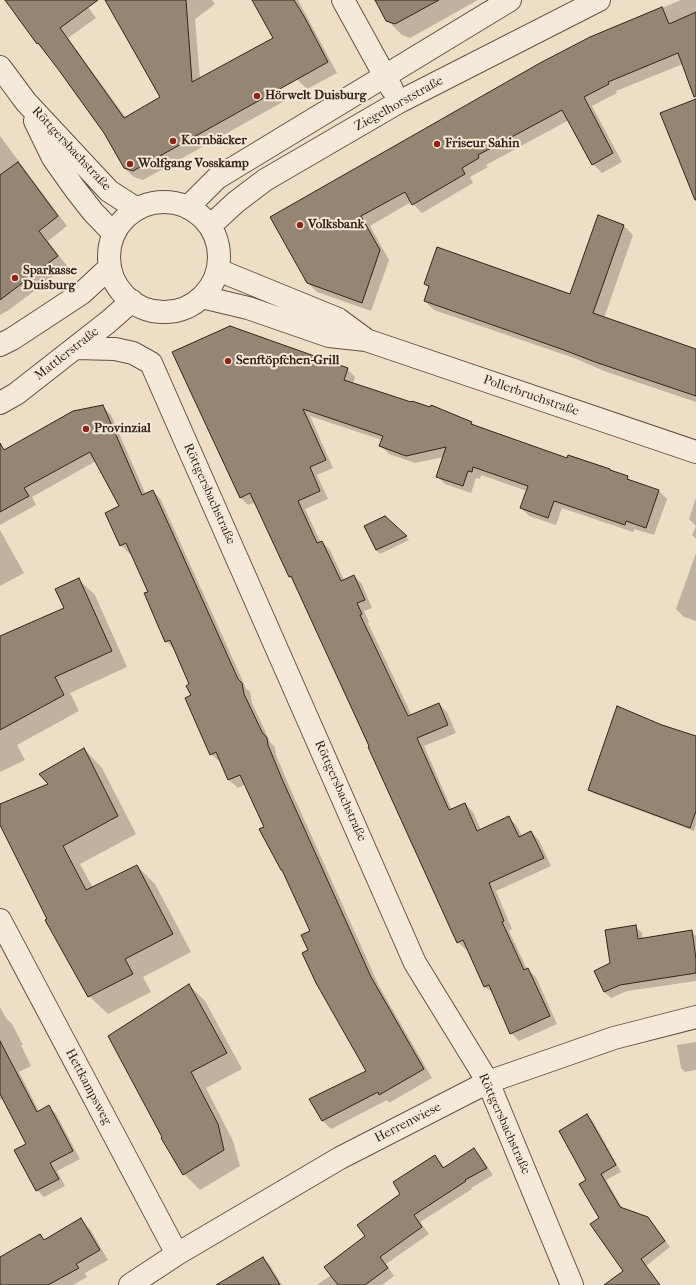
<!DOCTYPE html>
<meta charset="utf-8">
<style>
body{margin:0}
canvas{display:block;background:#efdec6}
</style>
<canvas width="696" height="1285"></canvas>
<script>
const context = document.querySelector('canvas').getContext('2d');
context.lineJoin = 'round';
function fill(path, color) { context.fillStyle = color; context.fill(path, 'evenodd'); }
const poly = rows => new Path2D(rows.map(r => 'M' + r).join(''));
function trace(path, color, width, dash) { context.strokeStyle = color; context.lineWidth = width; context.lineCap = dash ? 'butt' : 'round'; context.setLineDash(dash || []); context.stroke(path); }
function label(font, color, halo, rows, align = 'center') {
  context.font = font + ' "IM FELL French Canon",serif'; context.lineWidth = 4; context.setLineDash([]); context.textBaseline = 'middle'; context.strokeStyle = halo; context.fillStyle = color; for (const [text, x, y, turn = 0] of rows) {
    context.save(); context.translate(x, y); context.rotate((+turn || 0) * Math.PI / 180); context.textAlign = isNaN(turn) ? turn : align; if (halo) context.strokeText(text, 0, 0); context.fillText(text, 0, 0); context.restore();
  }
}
fill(poly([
 [6,0,83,0,96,18,68,38,126,118,162,97,128,0,212,0,215,4,195,19,200,79,256,61,281,94,283,92,288,99,143,180,134,177,124,168,105,132,45,50,38,44],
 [255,0,298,0,337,73,307,89,297,79],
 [376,0,478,0,410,38,402,35,387,20],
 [681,0,696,0,696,98,683,64,616,91,617,93,592,106,622,162,602,173,593,164,569,120,486,165,488,167,470,177,473,183,422,213,411,202,370,226,389,260,371,311,317,292,308,283,271,218,591,38],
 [0,136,67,226,48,241,67,266,9,310,0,315],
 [624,226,633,235,604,318,696,350,696,402,604,371,574,358,434,310,425,301,429,288,425,284,571,295],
 [173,353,347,369,355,377,353,384,471,423,475,426,567,459,627,477,631,481,659,491,667,499,654,535,634,529,633,532,562,508,556,525,529,516,521,508,527,491,481,475,480,479,476,478,471,493,445,484,437,476,444,457,415,463,389,454,381,446,382,440,310,416,333,468,317,475,328,499,305,509,321,543,322,542,330,550,344,580,354,576,362,584,372,608,364,611,369,622,368,623,412,716,439,704,447,712,456,733,424,746,452,810,465,804,473,812,481,830,509,818,517,826,522,836,531,832,539,840,551,866,496,891,512,929,509,931,527,969,536,977,557,1024,519,1041,511,1033,494,994,485,987,468,949,466,950,458,942,371,746,294,581,290,577,256,502,248,505,240,497],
 [103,407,111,415,146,495,153,491,161,500,246,688,250,692,252,703,261,722,270,742,275,747,276,755,290,788,379,986,432,1078,389,1103,387,1100,331,1129,323,1121,311,1100,367,1072,309,950,311,931,246,784,238,788,229,780,221,762,220,762,211,754,192,696,191,685,174,649,166,641,149,592,131,553,130,554,121,545,106,513,121,506,96,461,32,497,36,505,0,525,0,453],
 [696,498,696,539,692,535,696,526,689,519],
 [385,517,409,540,380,554,376,550,366,526],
 [0,530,24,573,0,586],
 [696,553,696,621,684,617,676,609],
 [79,580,95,595,127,667,70,693,79,711,17,745,25,760,0,772,0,637,65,608],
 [662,726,696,736,696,824,694,831,593,793,589,789],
 [84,749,102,768,136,834,80,864,93,888,137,866,155,884,191,952,143,977,151,992,108,1014,89,996,48,919,0,823,0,805,50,785],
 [635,926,642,933,643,939,691,932,696,936,696,981,627,991,611,998,604,992,595,972,611,964],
 [189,985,205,1001,242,1069,206,1088,233,1141,240,1166,200,1190,184,1174],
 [0,1007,6,1018,12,1024,23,1045,21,1045,31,1066,19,1072,39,1111,49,1106,56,1114,80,1159,57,1171,65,1186,44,1197,37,1190,27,1144,3,1098,0,1100],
 [696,1042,696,1070,685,1072,681,1068,677,1045],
 [587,1115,593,1121,621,1172,606,1180,623,1209,647,1218,654,1225,670,1247,646,1266,660,1285,629,1285,624,1271,600,1218,588,1180],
 [474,1149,481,1157,493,1175,471,1188,472,1189,420,1222,429,1234,386,1264,394,1276,382,1285,317,1285,331,1275,367,1237,435,1156,445,1168],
 [81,1220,90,1229,108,1260,85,1273,87,1277,73,1285,48,1285,46,1282,40,1285,0,1285,0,1261,41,1237,45,1240],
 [263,1258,270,1265,282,1285,218,1285]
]), '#0003');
const building = poly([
 [5,0,98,0,60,28,124,118,160,97,105,0,186,0,192,82,273,38,252,0,294,0,305,18,328,62,133,171,124,168,104,133,58,69,38,43,37,44,5,0],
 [375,0,439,0,395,24,386,21,375,0],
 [662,7,669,24,696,12,696,96,694,97,678,53,608,82,609,84,584,97,613,153,592,165,562,110,478,155,479,158,462,168,465,174,412,205,405,192,361,216,380,250,362,303,307,283,270,217,540,63,590,37,662,7],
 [696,99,696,200,695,200,660,113,696,99],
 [18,162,58,216,39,231,58,256,0,300,0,175,18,162],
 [598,215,624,225,593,313,696,349,696,396,595,362,564,350,424,301,429,286,424,284,437,247,570,294,598,215],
 [230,326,348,368,344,380,411,402,412,401,430,407,431,405,472,422,471,424,567,458,568,455,610,469,610,470,628,476,627,479,659,490,646,528,626,521,625,525,554,501,548,518,520,508,528,486,473,467,472,472,468,471,463,486,436,477,446,447,406,456,379,446,383,436,303,409,326,460,310,467,320,491,298,501,317,543,322,541,341,581,354,575,365,600,357,603,362,614,360,615,408,716,439,703,448,725,417,738,449,810,465,803,477,831,509,816,519,837,531,831,544,858,489,883,504,921,502,922,524,970,528,968,550,1016,510,1034,489,985,484,987,463,940,457,943,368,747,369,746,313,624,291,576,289,577,250,493,240,498,172,352,230,326],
 [103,405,142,495,153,490,168,523,238,679,242,683,244,694,262,732,267,738,268,745,282,779,371,977,424,1069,379,1095,378,1092,322,1121,309,1099,366,1071,316,983,302,953,308,950,301,935,310,931,282,870,281,870,259,829,264,827,240,775,228,780,216,752,210,755,185,698,191,695,186,686,189,684,170,640,165,642,144,593,148,592,126,543,120,546,105,513,119,506,90,452,24,488,29,496,0,512,0,443,4,450,73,411,103,405],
 [385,516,407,536,376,550,364,526,385,516],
 [79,578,112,651,55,677,64,695,0,730,0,636,64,608,55,589,79,578],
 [617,706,662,725,696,736,696,811,690,828,588,790,617,706],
 [84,748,118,816,63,846,86,890,137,865,173,934,125,959,133,974,88,997,45,920,47,919,0,825,0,804,48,784,39,774,84,748],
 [636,925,638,939,692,930,696,959,696,973,620,985,604,992,594,971,610,963,605,930,636,925],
 [189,984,227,1053,191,1072,218,1124,224,1150,183,1175,161,1138,162,1137,108,1036,189,984],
 [0,1041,37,1112,49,1105,73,1151,50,1163,59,1179,36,1191,14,1150,26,1144,0,1094,0,1041],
 [587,1114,616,1165,601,1174,620,1207,648,1217,665,1241,641,1259,660,1285,604,1285,623,1271,590,1224,599,1218,579,1184,586,1180,559,1131,587,1114],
 [474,1148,487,1168,465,1180,466,1181,414,1215,422,1227,380,1257,388,1268,365,1285,338,1285,324,1267,365,1236,357,1225,400,1194,393,1182,435,1155,443,1168,474,1148],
 [81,1218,100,1250,76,1264,79,1268,48,1285,0,1285,0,1257,40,1234,44,1240,81,1218],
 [263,1257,280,1285,216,1285,263,1257]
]);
fill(building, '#968572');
trace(building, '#362418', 1);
const minor = poly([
 [343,0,392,89],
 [0,67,26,102,109,191,137,209],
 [35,121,53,158,75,189,93,212,114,234],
 '109 257a55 55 0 1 1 110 0a55 55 0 1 1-110 0Z',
 [188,207,217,178,510,0],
 [210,226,236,202,265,180,399,102,599,0],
 [218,270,338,319,365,339],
 [202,297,248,308,329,336,366,340,696,452],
 [0,345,12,339,82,293,110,267],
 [75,348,115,349,133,353,151,363,415,963,488,1082,572,1285],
 [0,403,16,394,108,322,132,301],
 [0,920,177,1254],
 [130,1285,177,1254,340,1158,488,1082,614,1038,696,1017]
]);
trace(minor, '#645244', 24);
trace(minor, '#f5eada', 22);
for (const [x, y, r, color] of [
 [257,96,4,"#8f2418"],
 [173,141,4,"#8f2418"],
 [437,144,4,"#8f2418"],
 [130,164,4,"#8f2418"],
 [300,225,4,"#8f2418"],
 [15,278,4,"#8f2418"],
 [228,361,4,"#8f2418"],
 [86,429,4,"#8f2418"]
]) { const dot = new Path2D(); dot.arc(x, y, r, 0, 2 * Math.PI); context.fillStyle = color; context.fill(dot); trace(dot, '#f5eada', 1.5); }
label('bold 13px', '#362418', '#f5eada', [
 ["Hörwelt Duisburg",265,96],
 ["Kornbäcker",181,141],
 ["Friseur Sahin",445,144],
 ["Wolfgang Vosskamp",138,164],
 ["Volksbank",308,225],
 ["Sparkasse",23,271],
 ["Duisburg",23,286],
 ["Senftöpfchen-Grill",236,361],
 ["Provinzial",94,429]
], 'left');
label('13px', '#362418', '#f5eada', [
 ["Ziegelhorststraße",399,104,-29],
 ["Röttgersbachstraße",71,149,47],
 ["Mattlerstraße",67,354,-38],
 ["Pollerbruchstraße",531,396,19],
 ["Röttgersbachstraße",209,494,66],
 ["Röttgersbachstraße",340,791,66],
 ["Hettkampsweg",88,1087,62],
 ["Herrenwiese",408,1123,-27],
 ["Röttgersbachstraße",504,1124,66]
]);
</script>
